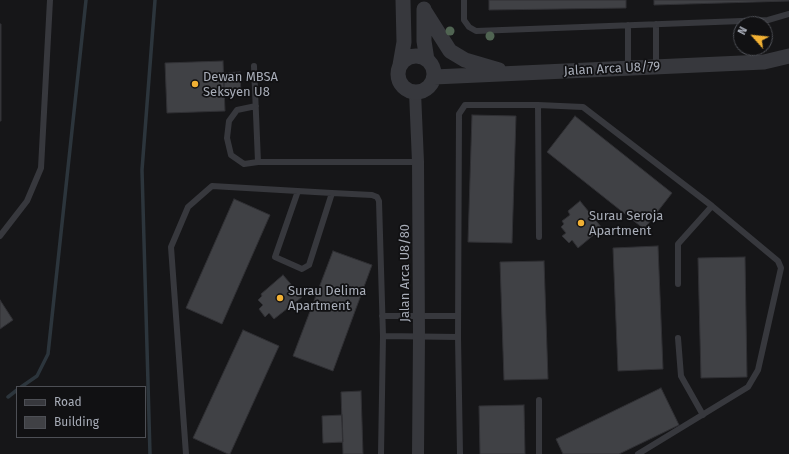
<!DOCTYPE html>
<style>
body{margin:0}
#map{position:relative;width:789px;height:454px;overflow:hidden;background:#161618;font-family:"Fira Sans",sans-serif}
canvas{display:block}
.legend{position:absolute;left:16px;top:386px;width:130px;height:52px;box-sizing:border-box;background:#111113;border:1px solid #4d4f55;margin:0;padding:5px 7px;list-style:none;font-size:12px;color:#a8adb8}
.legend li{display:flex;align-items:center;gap:8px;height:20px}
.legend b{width:20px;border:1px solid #4d4f55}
.north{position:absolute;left:733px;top:16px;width:40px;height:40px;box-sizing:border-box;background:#111113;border:1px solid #4d4f55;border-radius:50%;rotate:297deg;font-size:11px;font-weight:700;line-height:16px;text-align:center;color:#a8adb8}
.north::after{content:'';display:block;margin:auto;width:14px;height:18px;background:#f2b134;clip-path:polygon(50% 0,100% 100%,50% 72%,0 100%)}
</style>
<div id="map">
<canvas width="789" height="454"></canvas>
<ul class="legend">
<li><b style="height:5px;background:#37383d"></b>Road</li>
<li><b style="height:11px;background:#404145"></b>Building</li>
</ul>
<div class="north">N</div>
</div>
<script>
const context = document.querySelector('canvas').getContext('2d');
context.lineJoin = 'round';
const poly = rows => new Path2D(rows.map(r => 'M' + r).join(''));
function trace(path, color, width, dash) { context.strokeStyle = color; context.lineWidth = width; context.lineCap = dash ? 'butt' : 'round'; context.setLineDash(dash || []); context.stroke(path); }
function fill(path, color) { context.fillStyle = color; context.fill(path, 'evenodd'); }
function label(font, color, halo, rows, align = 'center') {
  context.font = font + ' "Fira Sans",sans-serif'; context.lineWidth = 3.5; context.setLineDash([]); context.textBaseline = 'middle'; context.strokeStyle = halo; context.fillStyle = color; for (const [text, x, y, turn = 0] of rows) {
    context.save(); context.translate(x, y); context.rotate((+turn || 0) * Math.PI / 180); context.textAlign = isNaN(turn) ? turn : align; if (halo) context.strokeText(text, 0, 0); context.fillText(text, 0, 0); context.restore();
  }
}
trace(poly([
 [21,387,37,376,48,354,86,0],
 [8,397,17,390],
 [150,454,142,170,155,0]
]), '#2c353c', 3.5);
const building = poly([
 [489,0,626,0,626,8,489,10,489,0],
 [654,0,789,0,789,1,654,5,654,0],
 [0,24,1,24,1,121,0,121,0,24],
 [223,61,225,111,167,113,165,63,223,61],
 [240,72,241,95,224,96,224,73,240,72],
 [472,115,516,116,512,243,468,242,472,115],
 [575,116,672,193,644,229,547,152,575,116],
 [234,199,270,215,222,324,186,308,234,199],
 [580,201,602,228,578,248,572,240,569,243,562,236,566,233,561,227,564,224,562,221,570,215,568,211,580,201],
 [658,246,663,369,618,371,613,248,658,246],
 [333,251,372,265,333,371,293,356,333,251],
 [745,257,747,377,701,378,698,258,745,257],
 [544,261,548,379,504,380,500,262,544,261],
 [283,275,302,297,274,319,269,313,265,317,259,309,263,305,258,300,262,296,261,294,283,275],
 [0,300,13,320,0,329,0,300],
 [243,330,279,346,230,454,228,454,193,438,243,330],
 [661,388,679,425,619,454,563,454,556,439,661,388],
 [361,391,363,454,343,454,341,392,361,391],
 [524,405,525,454,480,454,479,406,524,405],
 [342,415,343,442,323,443,322,416,342,415]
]);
fill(building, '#404145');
trace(building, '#303034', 1);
trace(poly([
 [464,0,464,20,469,27,476,31,768,20,789,14],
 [656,24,656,66],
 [628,25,628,68],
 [254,66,258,162,418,162],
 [538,105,539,237],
 [256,106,237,110,229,121,227,138,231,155,244,164,258,162],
 [298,191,275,257,302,269,309,265,332,193],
 [0,236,27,201,41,168,50,0],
 [678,284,678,244,712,206],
 [382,316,458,316],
 [383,336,458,337],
 [678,338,681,376,703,415],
 [539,400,539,454],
 [186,454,171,247,188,207,212,186,332,193,372,195,377,197,379,201,383,336,381,454],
 [460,454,458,337,459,114,465,105,538,105,583,107,712,206,778,261,781,268,758,370,748,387,638,454]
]), '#37383d', 6);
trace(poly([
 [415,92,418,162,419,337,418,454]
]), '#37383d', 12);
trace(poly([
 [424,9,424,41,427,60],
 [424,10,450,51,465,60,499,70],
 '398 74a18 18 0 1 1 36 0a18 18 0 1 1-36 0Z',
 [400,65,404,42,403,0],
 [434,77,764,62,789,56]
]), '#37383d', 15);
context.fillStyle = '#506452';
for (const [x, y] of [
 [450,31],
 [490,36]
]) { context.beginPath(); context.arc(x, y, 4.5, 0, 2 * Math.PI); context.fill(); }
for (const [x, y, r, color] of [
 [195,84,4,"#f2b134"],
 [581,223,4,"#f2b134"],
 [280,298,4,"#f2b134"]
]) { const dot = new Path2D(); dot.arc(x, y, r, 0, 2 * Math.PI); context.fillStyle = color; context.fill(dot); trace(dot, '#111113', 1.5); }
label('13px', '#a8adb8', '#111113', [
 ["Jalan Arca U8/79",612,69,-3],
 ["Jalan Arca U8/80",405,273,-90]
]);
label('13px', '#a8adb8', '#111113', [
 ["Dewan MBSA",203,77],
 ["Seksyen U8",203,92],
 ["Surau Seroja",589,216],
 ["Apartment",589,231],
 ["Surau Delima",288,291],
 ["Apartment",288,306]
], 'left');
</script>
